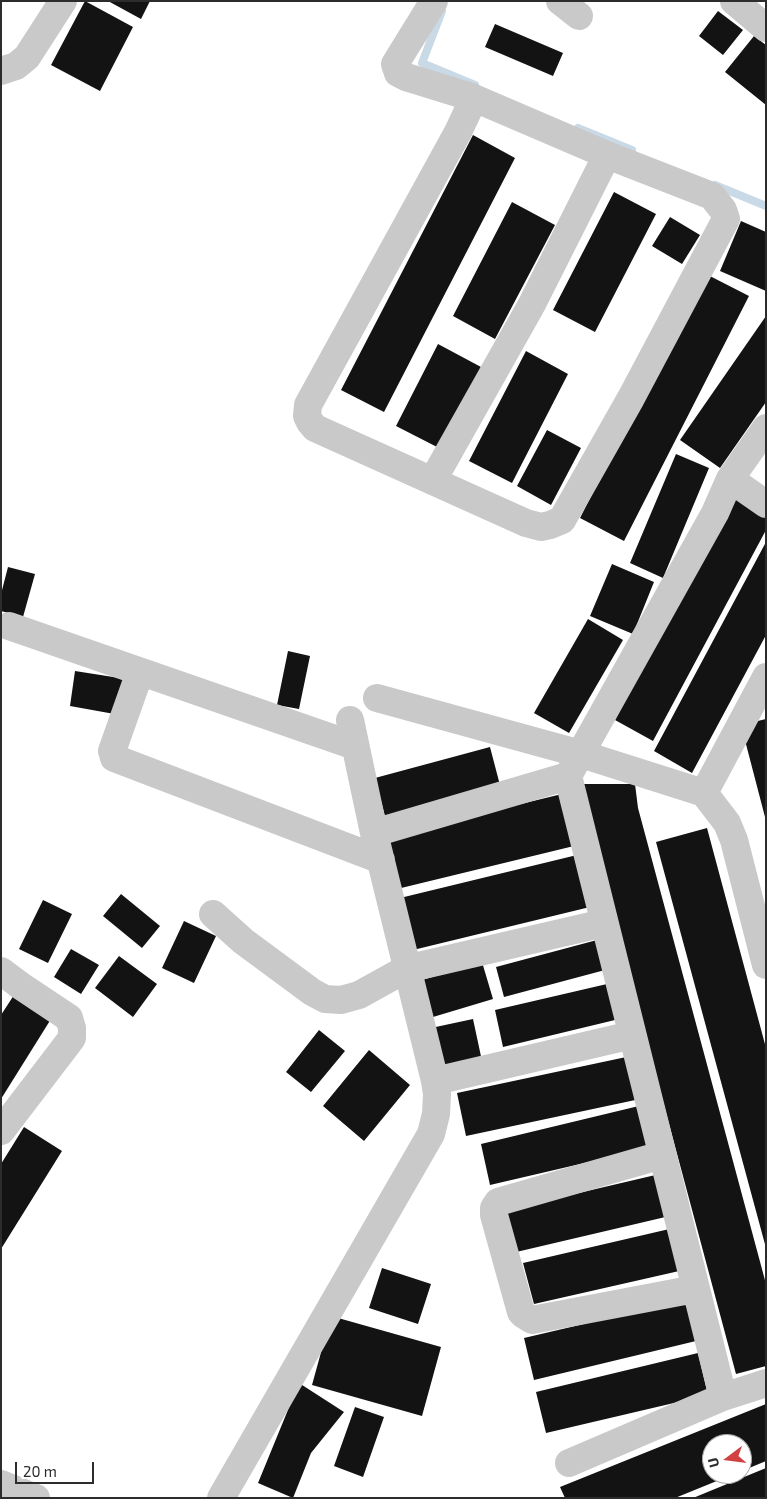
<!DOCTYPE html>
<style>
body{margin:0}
#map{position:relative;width:767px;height:1499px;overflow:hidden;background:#fff;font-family:"Exo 2",sans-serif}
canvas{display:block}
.frame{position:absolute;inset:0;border:2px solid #2c2c2c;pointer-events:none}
.north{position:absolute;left:702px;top:1434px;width:50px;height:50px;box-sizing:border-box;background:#fff;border:1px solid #ababab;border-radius:50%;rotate:255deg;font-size:14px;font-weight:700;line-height:20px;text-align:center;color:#2c2c2c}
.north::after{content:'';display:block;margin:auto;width:18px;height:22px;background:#d14043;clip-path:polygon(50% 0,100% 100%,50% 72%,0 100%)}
.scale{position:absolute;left:15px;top:1462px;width:79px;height:22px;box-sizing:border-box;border:2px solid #2c2c2c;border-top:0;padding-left:6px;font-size:15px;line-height:18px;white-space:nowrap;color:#2c2c2c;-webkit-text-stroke:4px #fff;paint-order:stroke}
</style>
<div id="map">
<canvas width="767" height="1499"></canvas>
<div class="frame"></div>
<div class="north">U</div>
<div class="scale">20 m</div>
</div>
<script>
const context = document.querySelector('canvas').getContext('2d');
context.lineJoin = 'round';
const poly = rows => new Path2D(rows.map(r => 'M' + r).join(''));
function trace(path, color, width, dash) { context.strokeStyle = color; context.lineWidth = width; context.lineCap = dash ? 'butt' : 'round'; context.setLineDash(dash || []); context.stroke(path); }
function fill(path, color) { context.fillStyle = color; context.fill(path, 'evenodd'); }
trace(poly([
 [442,11,422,63,475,85],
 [578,128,632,150],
 [715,185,766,206]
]), '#c9d9e6', 8);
fill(poly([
 [85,1,133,27,100,91,51,65],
 [108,1,150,1,141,19],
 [718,11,743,30,723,55,699,36],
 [495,24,563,53,553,76,485,47],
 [754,36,766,45,766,105,725,72],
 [473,135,515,158,384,412,341,390],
 [614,192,656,214,595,332,553,310],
 [512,202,555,225,495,339,453,316],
 [670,217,700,235,682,264,652,246],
 [741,221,766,232,766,291,720,271],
 [704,273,749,296,624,541,580,518],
 [766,316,766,402,720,468,680,440],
 [438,344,481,367,439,448,396,426],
 [526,351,568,374,512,483,469,461],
 [547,430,581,448,551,505,517,486],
 [676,454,709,468,663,578,630,563],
 [736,494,766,510,766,530,653,741,615,720],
 [766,542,766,635,692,773,654,751],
 [612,564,654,582,633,634,590,616],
 [8,567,35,574,23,617,1,611,1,594],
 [588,619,623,640,569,733,534,713],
 [288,651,310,656,299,709,277,705],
 [75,671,126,679,120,715,70,706],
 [766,719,766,817,765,817,741,725],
 [490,747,501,789,386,820,375,778],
 [578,784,635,784,638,808,766,1284,766,1366,736,1374],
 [562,794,574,846,397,889,384,837],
 [707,828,766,1048,766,1248,656,842],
 [577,855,590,907,413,950,400,898],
 [121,894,160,926,142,948,103,916],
 [43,900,72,914,48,963,19,949],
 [184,921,216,936,194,983,162,968],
 [597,940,605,970,504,997,496,967],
 [71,949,99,965,81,994,54,977],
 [119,956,157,984,133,1017,95,988],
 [482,962,493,999,423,1020,412,983],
 [607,984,615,1020,503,1047,495,1010],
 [14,995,51,1019,1,1099,1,1015],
 [473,1019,482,1061,440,1070,431,1028],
 [319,1030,345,1051,311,1092,286,1072],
 [369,1050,410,1085,364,1141,323,1106],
 [631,1056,640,1099,466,1136,457,1093],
 [643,1105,653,1147,490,1185,481,1144],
 [24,1127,62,1151,1,1249,1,1164],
 [664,1173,674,1215,512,1253,502,1211],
 [678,1227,688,1269,534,1304,523,1263],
 [382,1268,431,1284,418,1324,369,1308],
 [686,1300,696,1341,534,1380,524,1338],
 [331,1316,441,1347,422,1416,312,1385],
 [698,1353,708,1395,546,1433,536,1392],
 [299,1383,344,1412,311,1453,293,1498,258,1483],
 [766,1404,766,1461,742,1471,742,1444,712,1444,712,1474,734,1474,675,1498,565,1498,560,1487],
 [355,1407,384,1417,363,1477,334,1466],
 [766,1468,766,1498,693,1498]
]), '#131313');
trace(poly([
 [434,1,395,64,398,73,406,77,474,98,607,155,712,196,723,210,726,219,631,398,562,520,550,525,541,527,526,523,315,428,310,422,307,416,308,405,458,132,474,98],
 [560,1,579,16],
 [734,1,766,28],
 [1,71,16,66,27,57,63,1],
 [730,479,766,504],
 [433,480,532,304,607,155],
 [9,626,355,746],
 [140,672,112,751,114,758,381,860],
 [377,698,581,754,704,793,727,823,734,840,766,965],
 [568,776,723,1397],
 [704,793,766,677],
 [374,833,568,776,715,513,730,479,766,428],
 [213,914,243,941,312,992,325,999,341,1000,359,995,406,969,604,923],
 [1,971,21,986,69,1018,72,1028,72,1038,1,1131],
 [435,1081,632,1035],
 [662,1155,498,1202,494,1208,494,1215,521,1312,524,1315,532,1320,695,1289],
 [569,1463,723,1397,766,1383],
 [1,1484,36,1498],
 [221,1498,431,1134,436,1114,437,1094,435,1081,374,833,350,720]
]), '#c9c9c9', 28);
</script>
